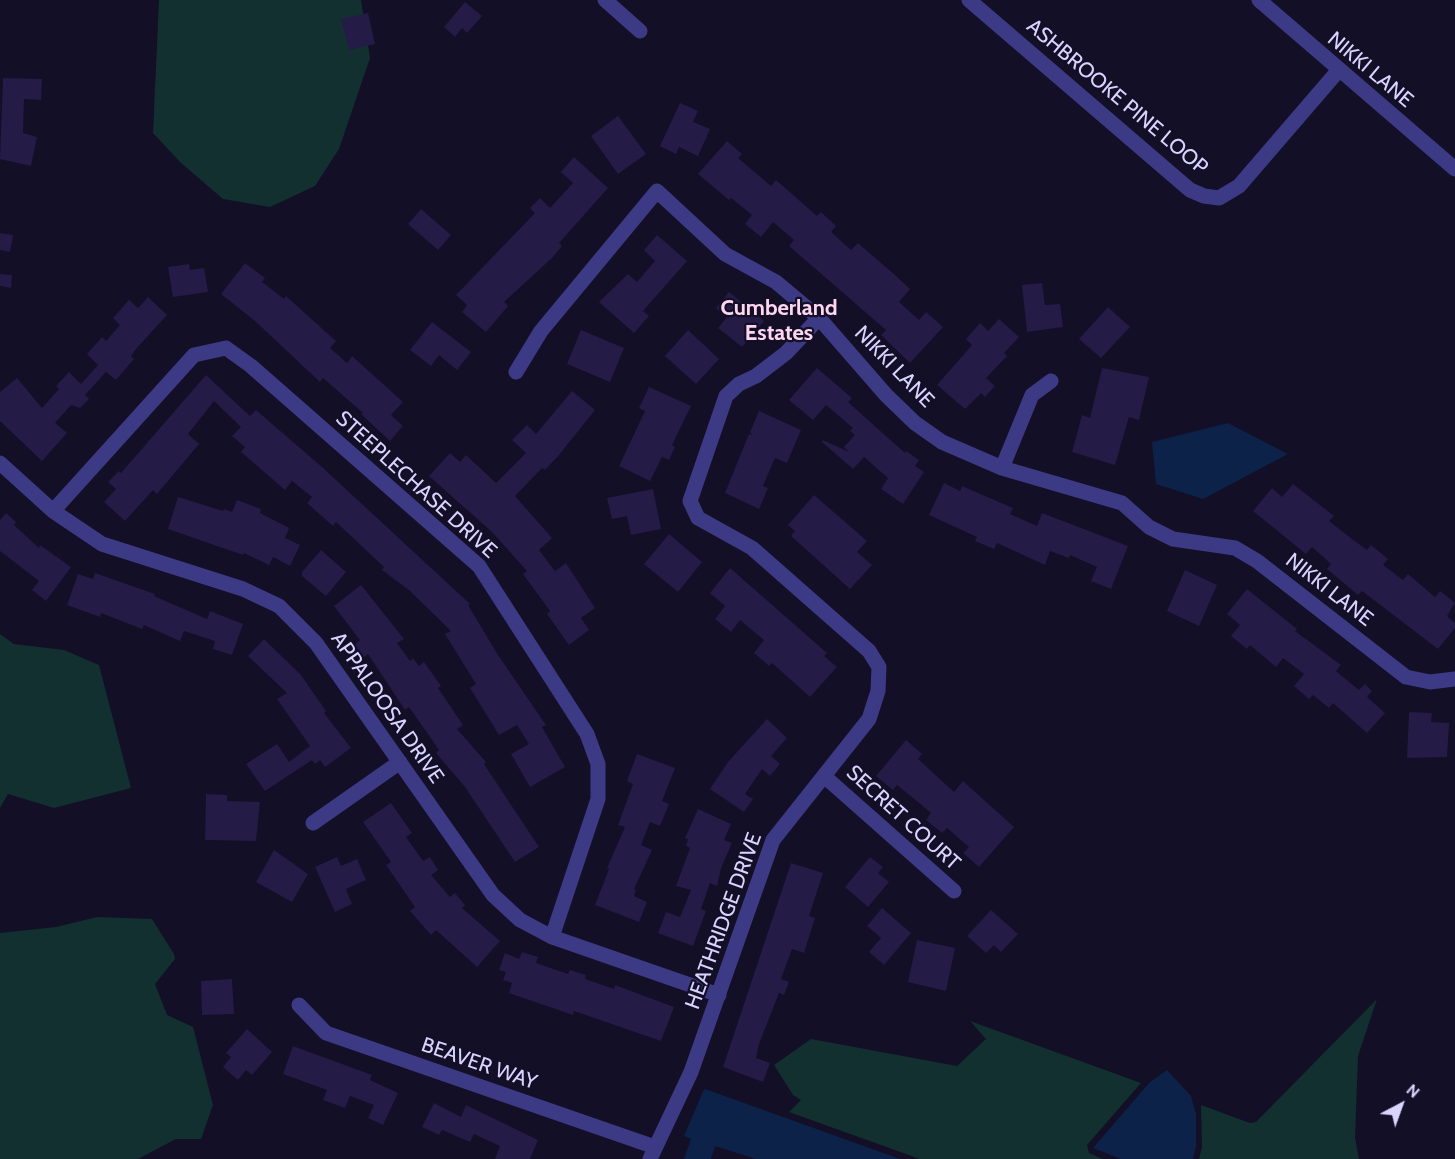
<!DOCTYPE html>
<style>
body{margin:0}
#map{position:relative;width:1455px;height:1159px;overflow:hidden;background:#130f26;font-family:Cabin,sans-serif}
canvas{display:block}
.north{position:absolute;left:1371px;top:1075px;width:60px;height:60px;-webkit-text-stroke:4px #130f26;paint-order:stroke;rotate:41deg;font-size:16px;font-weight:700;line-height:24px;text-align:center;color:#d9d4ff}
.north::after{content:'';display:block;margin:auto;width:21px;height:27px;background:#d9d4ff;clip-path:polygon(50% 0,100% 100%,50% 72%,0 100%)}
</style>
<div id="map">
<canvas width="1455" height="1159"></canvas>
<div class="north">N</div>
</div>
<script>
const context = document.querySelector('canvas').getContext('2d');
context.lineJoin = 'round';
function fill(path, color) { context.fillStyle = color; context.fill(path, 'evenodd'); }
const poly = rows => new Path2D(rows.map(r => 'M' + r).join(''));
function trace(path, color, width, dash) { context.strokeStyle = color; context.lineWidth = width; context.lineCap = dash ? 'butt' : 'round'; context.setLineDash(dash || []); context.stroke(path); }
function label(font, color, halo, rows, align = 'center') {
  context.font = font + ' Cabin,sans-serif'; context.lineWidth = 4.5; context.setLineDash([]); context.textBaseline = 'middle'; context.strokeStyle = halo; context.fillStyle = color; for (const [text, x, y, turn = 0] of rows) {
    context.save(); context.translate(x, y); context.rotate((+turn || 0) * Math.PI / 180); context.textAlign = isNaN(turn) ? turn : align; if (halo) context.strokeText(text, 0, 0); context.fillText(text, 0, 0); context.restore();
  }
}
fill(poly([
 [159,0,361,0,370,58,339,149,315,186,270,207,223,199,181,163,153,133],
 [0,634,14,644,64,650,99,665,131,788,54,808,8,794,0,808],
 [97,917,152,919,174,954,175,959,155,984,167,1015,193,1027,213,1105,201,1139,176,1139,138,1159,0,1159,0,933,56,927],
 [1377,999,1358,1056,1355,1138,1359,1159,1199,1159,1202,1147,1201,1105,1250,1123,1256,1122],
 [970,1021,1141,1083,1087,1145,1089,1153,1103,1159,920,1159,789,1112,801,1100,793,1095,774,1065,811,1039,957,1066,986,1039]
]), '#12302f');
fill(poly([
 [1228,423,1288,454,1203,499,1156,484,1152,442],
 [1167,1070,1191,1096,1196,1114,1196,1146,1193,1159,1121,1159,1093,1148,1150,1082],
 [704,1089,708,1090,900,1159,756,1159,715,1146,711,1159,684,1159,691,1139,684,1136]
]), '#0c2248');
fill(poly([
 [465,2,482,16,467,33,462,28,455,37,444,27],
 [368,13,375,44,349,50,341,19],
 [3,78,42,79,41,100,24,99,23,133,37,137,31,166,0,159],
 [680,103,698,111,693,122,710,129,698,156,679,147,676,154,660,146],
 [618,116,646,154,618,174,591,136],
 [727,141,742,154,738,158,771,186,776,180,817,216,821,212,836,226,831,232,851,250,858,243,896,276,910,289,899,302,919,320,926,312,943,327,910,363,881,335,886,330,789,246,794,240,773,222,761,237,745,224,752,215,731,198,729,200,698,174],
 [574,157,608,188,559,243,562,246,552,258,504,302,508,306,486,332,462,312,467,305,456,295,535,213,530,208,540,198,550,208,573,183,561,172],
 [421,209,451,235,438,250,408,224],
 [0,233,13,235,10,252,0,250],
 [657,235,687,261,643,311,649,316,634,333,599,302,628,274,637,282,655,261,644,250],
 [245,263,265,278,262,282,284,299,286,296,336,341,330,348,347,363,352,356,403,402,391,415,403,426,390,441,361,414,363,413,323,378,320,382,255,321,221,294],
 [189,264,190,270,204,268,208,292,173,297,168,267],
 [0,274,12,275,11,288,0,286],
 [1042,283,1045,305,1060,304,1063,327,1027,332,1022,285],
 [729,292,764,321,742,347,718,328,727,317,716,308],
 [148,297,167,315,136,349,131,356,134,359,116,380,106,372,85,395,89,399,80,408,71,405,55,423,67,433,42,461,0,421,0,392,17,378,42,408,59,389,56,386,69,372,81,384,98,365,87,354,102,337,106,341,120,325,113,318,129,300,138,308],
 [1108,307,1130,327,1101,358,1079,339],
 [999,319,1019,337,1004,353,1007,356,986,378,995,386,985,397,981,393,965,409,937,385,972,345,966,339,980,323,988,331],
 [432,322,471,352,457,370,439,355,431,366,410,350],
 [581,330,624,348,610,382,567,364],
 [688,330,719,359,696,384,665,356],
 [817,368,852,398,848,402,905,453,906,451,919,460,915,466,924,472,903,504,881,489,888,478,864,457,853,469,822,442,823,440,849,452,844,447,855,435,850,431,853,428,826,405,813,420,789,400],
 [1102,368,1149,377,1139,420,1129,417,1115,465,1072,452,1082,415,1090,418],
 [206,375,250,416,256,410,322,467,470,604,468,605,498,655,546,725,542,727,565,767,530,787,511,754,529,744,517,725,499,735,470,688,476,684,445,634,451,631,410,591,382,570,384,567,336,522,333,526,307,503,312,497,292,481,285,490,241,452,245,447,232,436,241,427,214,401,188,434,199,444,157,494,153,490,125,521,104,502,116,489,108,482,119,471,121,473],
 [649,387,691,406,672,445,675,447,669,460,662,457,650,481,619,466,645,411,639,408],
 [572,391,595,410,559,455,545,470,542,468,515,496,552,538,539,550,555,571,566,563,595,608,581,618,589,630,569,645,547,614,550,611,523,574,527,571,492,532,429,476,450,453,460,462,466,455,496,483,526,453,512,440,527,425,536,434],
 [759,411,801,430,787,463,775,458,763,486,768,488,759,509,725,493,749,434,753,435,750,432],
 [944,483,960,491,962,486,1013,508,1010,514,1037,526,1042,513,1128,546,1111,589,1091,581,1097,567,1070,555,1069,558,1050,551,1045,565,997,543,994,549,975,541,977,537,929,515],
 [1293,484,1334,516,1329,521,1352,539,1367,550,1371,545,1388,559,1383,565,1403,580,1408,574,1435,597,1440,591,1455,603,1447,616,1455,623,1455,628,1438,649,1362,591,1358,595,1327,569,1331,564,1312,547,1306,554,1253,511,1272,488,1282,497],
 [653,489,661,529,631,535,627,516,612,519,607,498],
 [814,495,867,541,857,552,872,565,850,589,791,536,795,531,788,525],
 [178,497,223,511,224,509,232,512,237,500,261,509,260,513,289,528,285,538,300,545,290,566,273,557,269,565,244,553,243,555,168,529],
 [6,513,16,522,14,525,39,548,40,545,71,567,46,601,32,590,39,581,0,551,0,520],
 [669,534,702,562,678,592,644,564],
 [321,550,346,572,326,596,302,576,302,572],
 [730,568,827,653,824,656,837,667,810,697,772,663,769,666,754,653,764,640,740,620,731,632,715,619,725,606,710,593],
 [1185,570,1217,585,1199,626,1167,611],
 [95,573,155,594,154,596,207,619,210,611,243,624,232,655,213,649,215,641,184,631,180,641,144,625,142,629,101,613,100,617,67,605,78,574,93,579],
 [361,585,404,639,397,643,410,661,413,658,419,666,424,662,441,686,438,688,463,725,457,729,486,762,484,764,539,847,515,862,465,787,436,753,439,750,409,707,405,710,368,654,363,658,354,645,360,640,334,606],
 [1247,589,1297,629,1295,631,1341,665,1336,671,1359,690,1365,684,1372,691,1367,697,1385,713,1367,733,1333,703,1329,708,1313,695,1309,699,1294,686,1304,674,1283,658,1276,667,1250,645,1247,649,1231,636,1240,625,1227,614],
 [264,639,301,675,326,711,324,713,351,748,325,767,320,760,315,764,312,760,265,791,246,764,277,744,289,762,310,746,277,699,287,693,248,656],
 [1409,712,1432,713,1431,722,1449,723,1447,757,1407,758],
 [767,719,787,738,771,756,780,764,770,776,762,769,745,794,753,799,744,812,710,789,728,762],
 [906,740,922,754,918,759,954,792,963,781,1014,827,979,867,963,853,969,847,947,828,942,833,926,820,931,813,912,797,897,785,893,790,876,776],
 [637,754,675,768,662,801,669,804,660,826,650,822,641,845,652,850,634,889,636,890,634,896,647,902,639,922,595,905,609,869,607,868,625,827,618,825,633,784,627,781],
 [206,794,227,795,227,801,260,802,256,841,205,840],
 [391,803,412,833,406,837,423,861,430,857,438,870,431,875,450,897,455,893,465,905,462,908,500,941,477,967,436,930,431,935,410,911,415,907,386,865,391,862,363,822],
 [698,809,731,824,724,840,732,843,721,868,717,886,710,883,701,909,706,911,693,946,658,933,666,912,680,917,691,890,676,886,690,848,686,846,688,839,685,838],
 [274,850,308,874,292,902,256,882],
 [337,857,341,866,357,859,366,880,346,889,352,904,335,912,315,867],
 [870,857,883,867,878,873,889,882,868,907,845,887],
 [791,863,823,873,809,916,815,918,804,953,792,949,781,979,789,982,784,995,779,993,759,1044,756,1058,770,1063,763,1082,723,1067],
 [882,908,911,933,884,965,869,952,881,938,867,926],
 [991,910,1018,934,1001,952,994,945,986,953,967,936],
 [917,940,955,948,946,991,908,982],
 [522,952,538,957,536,963,568,974,570,970,586,975,585,979,614,989,615,985,674,1007,661,1041,574,1011,573,1015,509,993,512,983,503,980,506,972,499,970,505,953,519,959],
 [232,979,234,1014,202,1015,201,981],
 [247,1029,272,1052,252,1075,246,1070,238,1080,223,1067,231,1057,226,1053],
 [293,1046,372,1075,370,1080,398,1093,383,1125,368,1118,374,1105,350,1096,345,1108,323,1100,327,1090,283,1074],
 [434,1103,461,1117,466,1105,538,1140,530,1159,495,1159,500,1146,474,1134,470,1142,442,1130,439,1135,422,1127]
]), '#241b47');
trace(poly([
 [605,0,640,31],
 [969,0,1190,190,1204,196,1219,198,1239,186,1338,71],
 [1259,0,1455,169],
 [516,372,541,331,657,191,725,254,776,282,819,318,886,395,915,423,942,442,1002,468,1122,503,1149,527,1173,539,1235,548,1257,561,1406,677,1430,682,1455,679],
 [0,463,53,511,102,544,243,589,279,606,316,643,493,895,520,920,552,937,719,995],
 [1002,468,1032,395,1051,381],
 [53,511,194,355,226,348,251,366,479,566,587,734,598,764,598,799,552,937],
 [824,776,954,891],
 [313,823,400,762],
 [299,1005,326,1033,655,1147],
 [650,1159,691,1072,773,840,869,719,878,691,879,667,869,651,752,548,698,518,690,501,726,396,739,384,756,376,786,353,819,318]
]), '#3d3a85', 15);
label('21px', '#d9d4ff', '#130f26', [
 ["NIKKI LANE",1370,70,40],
 ["ASHBROOKE PINE LOOP",1117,97,40],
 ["NIKKI LANE",894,367,46],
 ["STEEPLECHASE DRIVE",416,485,42],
 ["NIKKI LANE",1329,590,38],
 ["APPALOOSA DRIVE",387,708,55],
 ["SECRET COURT",903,818,42],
 ["HEATHRIDGE DRIVE",724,921,-70],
 ["BEAVER WAY",479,1064,19]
]);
label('bold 22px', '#ffd6f0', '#130f26', [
 ["Cumberland",779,309],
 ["Estates",779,334]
]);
</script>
